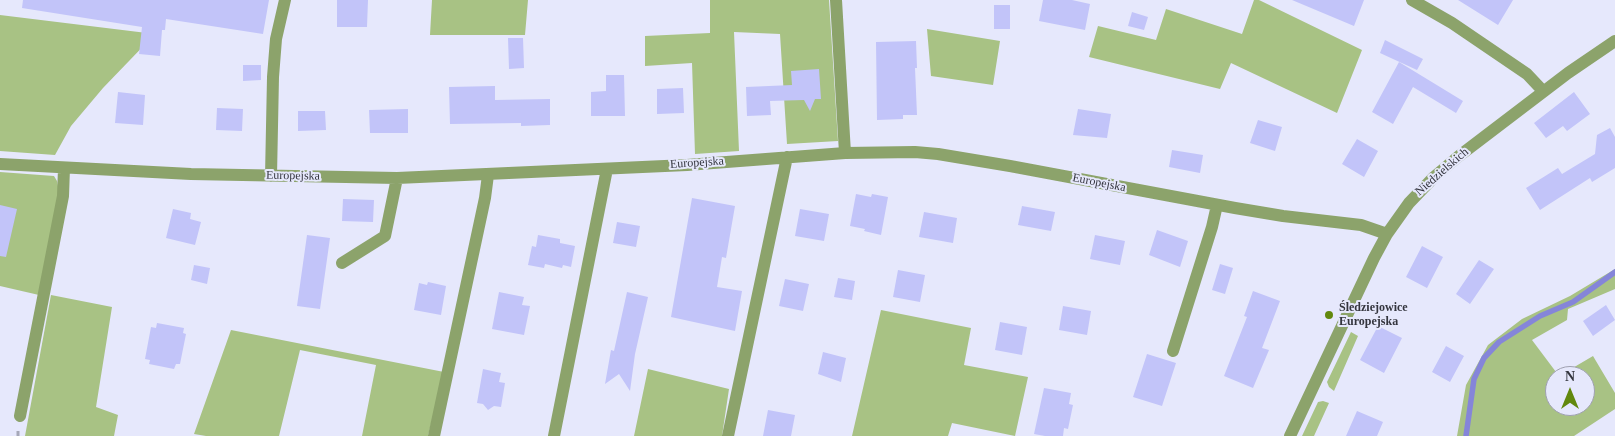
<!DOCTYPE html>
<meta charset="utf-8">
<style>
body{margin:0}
#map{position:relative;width:1615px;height:436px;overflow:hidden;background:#e6e8fc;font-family:Georgia,serif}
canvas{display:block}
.north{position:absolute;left:1545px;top:366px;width:50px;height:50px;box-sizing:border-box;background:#e6e8fc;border:1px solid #9fa0b0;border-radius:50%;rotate:0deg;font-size:14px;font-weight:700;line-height:20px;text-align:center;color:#34353e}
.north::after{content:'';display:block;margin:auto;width:18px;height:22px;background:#62880d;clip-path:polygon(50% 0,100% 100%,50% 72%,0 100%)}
</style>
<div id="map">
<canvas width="1615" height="436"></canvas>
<div class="north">N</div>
</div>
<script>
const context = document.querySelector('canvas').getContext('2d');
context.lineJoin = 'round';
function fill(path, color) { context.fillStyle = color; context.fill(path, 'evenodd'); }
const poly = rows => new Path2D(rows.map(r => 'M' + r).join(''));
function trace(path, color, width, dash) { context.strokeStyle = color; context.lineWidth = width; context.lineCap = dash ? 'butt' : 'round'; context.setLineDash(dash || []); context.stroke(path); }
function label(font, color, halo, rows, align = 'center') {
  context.font = font + ' Georgia,serif'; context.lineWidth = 4; context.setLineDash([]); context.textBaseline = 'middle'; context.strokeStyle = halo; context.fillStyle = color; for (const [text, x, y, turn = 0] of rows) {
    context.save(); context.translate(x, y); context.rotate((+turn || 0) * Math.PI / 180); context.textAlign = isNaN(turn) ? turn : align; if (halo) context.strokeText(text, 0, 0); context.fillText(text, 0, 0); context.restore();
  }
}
fill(poly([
 [432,0,528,0,525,35,430,35],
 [710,0,829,0,838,141,787,144,780,34,734,32,739,151,695,154,692,63,645,66,645,36,710,33],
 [1254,0,1259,0,1362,50,1337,113,1231,63,1220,89,1089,57,1098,26,1156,40,1166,9,1242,34],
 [0,15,155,34,103,88,71,126,55,155,0,151],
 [927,29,1000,41,993,85,931,76],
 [0,172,54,176,57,181,59,191,39,295,0,286],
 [1615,269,1615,289,1568,309,1567,320,1532,340,1559,376,1593,356,1615,393,1615,409,1574,436,1457,436,1466,385,1488,345,1522,319,1570,296],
 [1555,376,1585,376,1585,406,1555,406],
 [51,295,112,307,96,407,118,415,114,436,25,436],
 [881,310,971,328,964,365,1028,377,1015,436,952,423,948,436,852,436],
 [231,330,444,372,428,436,362,436,376,365,300,350,279,436,206,436,194,434],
 [1351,332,1358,336,1334,391,1329,387,1327,382],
 [648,369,729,389,722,436,634,436],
 [1323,401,1329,403,1314,436,1302,436,1318,402]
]), '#a8c284');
trace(poly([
 [1466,436,1474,379,1484,358,1499,342,1540,316,1573,302,1615,272]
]), '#8585d9', 5.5);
fill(poly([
 [23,0,269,0,263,34,166,19,165,30,162,30,160,56,139,54,142,27,22,8],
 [337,0,368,0,367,27,337,27],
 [1043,0,1072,0,1090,4,1085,30,1039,21],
 [1292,0,1364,0,1354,26],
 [1458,0,1513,0,1498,25],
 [994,5,1010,5,1010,29,994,29],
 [1132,12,1148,17,1144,30,1128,26],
 [508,38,523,38,524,68,509,69],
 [1385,40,1423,59,1417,70,1380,53],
 [916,41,917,68,915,68,917,115,903,115,903,119,877,120,876,42],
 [1399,62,1463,101,1456,113,1413,87,1393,124,1372,112],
 [243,65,261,65,261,80,243,81],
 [819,69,821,99,815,99,810,111,804,100,770,101,771,115,747,116,746,87,792,85,791,71],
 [606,75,624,75,625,116,591,116,591,92,606,91],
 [495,86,495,100,550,99,550,125,521,126,521,123,450,124,449,87],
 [683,88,684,113,657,114,657,89],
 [118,92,145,95,143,125,115,123],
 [1574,92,1590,114,1567,131,1563,126,1546,138,1534,123],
 [217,108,243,109,242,131,216,130],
 [408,109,408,133,370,133,369,110],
 [1078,109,1111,114,1107,138,1073,135],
 [298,111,325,111,326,130,298,131],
 [1258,120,1282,127,1275,151,1250,143],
 [1610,128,1615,137,1615,168,1592,182,1590,178,1540,210,1526,188,1558,168,1562,174,1595,154,1597,135],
 [1357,139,1378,151,1364,177,1342,164],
 [1172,150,1203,155,1200,173,1169,167],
 [856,194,871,197,872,194,888,197,881,235,864,231,865,229,850,226],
 [692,198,735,206,726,258,722,257,717,287,742,291,735,331,671,317],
 [343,199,374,200,373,222,342,221],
 [0,205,17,209,6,257,0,256],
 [1022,206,1055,212,1051,231,1018,225],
 [173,209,191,213,190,219,201,222,195,245,166,238],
 [800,209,829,214,824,241,795,236],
 [924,212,957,218,953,243,919,237],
 [617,222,640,226,636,247,613,243],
 [1157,230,1188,241,1180,267,1149,255],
 [307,235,330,238,320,309,297,306],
 [538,235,560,239,560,243,575,246,571,267,563,265,562,268,545,264,544,268,528,265,532,246,536,247],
 [1095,235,1125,241,1120,265,1090,259],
 [1422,246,1443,257,1427,288,1406,277],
 [1479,260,1494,269,1470,304,1456,294],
 [1220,264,1233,268,1225,294,1212,290],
 [194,265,210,268,207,284,191,280],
 [898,270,925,275,920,302,893,297],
 [838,278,855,281,852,300,834,297],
 [785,279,809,284,803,311,779,306],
 [428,282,446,286,441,315,414,310,419,283,427,285],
 [1253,291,1280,301,1262,348,1269,350,1253,388,1224,376,1247,317,1244,316],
 [499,292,524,297,522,305,530,306,524,335,492,329],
 [627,292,648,297,635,354,630,391,619,374,605,384,611,350,614,351],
 [1606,305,1615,320,1593,336,1583,321],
 [1063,306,1091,311,1087,335,1059,330],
 [1000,322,1027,327,1022,355,995,350],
 [157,323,184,328,183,333,186,334,180,364,176,364,174,369,149,364,150,360,145,359,151,327,156,328],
 [1378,326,1402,338,1384,373,1360,360],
 [1446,346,1464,356,1450,382,1432,372],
 [823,352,846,358,841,382,818,374],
 [1147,354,1176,363,1162,406,1133,397],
 [483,369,501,373,499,382,505,383,501,407,494,406,488,410,483,404,477,403],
 [1044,388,1071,393,1069,404,1073,405,1068,429,1064,428,1063,436,1045,436,1034,434],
 [768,410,795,415,791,436,763,436],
 [1357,411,1383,422,1377,436,1346,436]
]), '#c2c4f9');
trace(poly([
 [18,436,18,429]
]), '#a6a8b8', 3, [5, 2.5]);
trace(poly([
 [836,0,845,153],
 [1412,0,1452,23,1527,74,1543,91],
 [0,164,191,174,397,178,687,165,845,153,915,152,938,154,1010,166,1235,208,1283,216,1361,225,1387,234],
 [271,176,273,77,276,39,285,0],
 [342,263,385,236,397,178],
 [1173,351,1212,227,1217,205],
 [20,416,63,196,64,168],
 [434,436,485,198,488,175],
 [554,436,607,169],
 [728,436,787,157],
 [1290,436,1374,258,1387,234,1409,203,1434,177,1459,156,1568,73,1615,41]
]), '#8ca36b', 12);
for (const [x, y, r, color] of [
 [1329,315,5,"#62880d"]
]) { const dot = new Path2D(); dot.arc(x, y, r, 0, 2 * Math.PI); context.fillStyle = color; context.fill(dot); trace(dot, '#e6e8fc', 2); }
label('12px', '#34353e', '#e6e8fc', [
 ["Europejska",697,163,-4],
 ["Niedzielskich",1442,172,-41],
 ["Europejska",293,176,1],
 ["Europejska",1099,183,11]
]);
label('bold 12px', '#34353e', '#e6e8fc', [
 ["Śledziejowice",1339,308],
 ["Europejska",1339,322]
], 'left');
</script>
